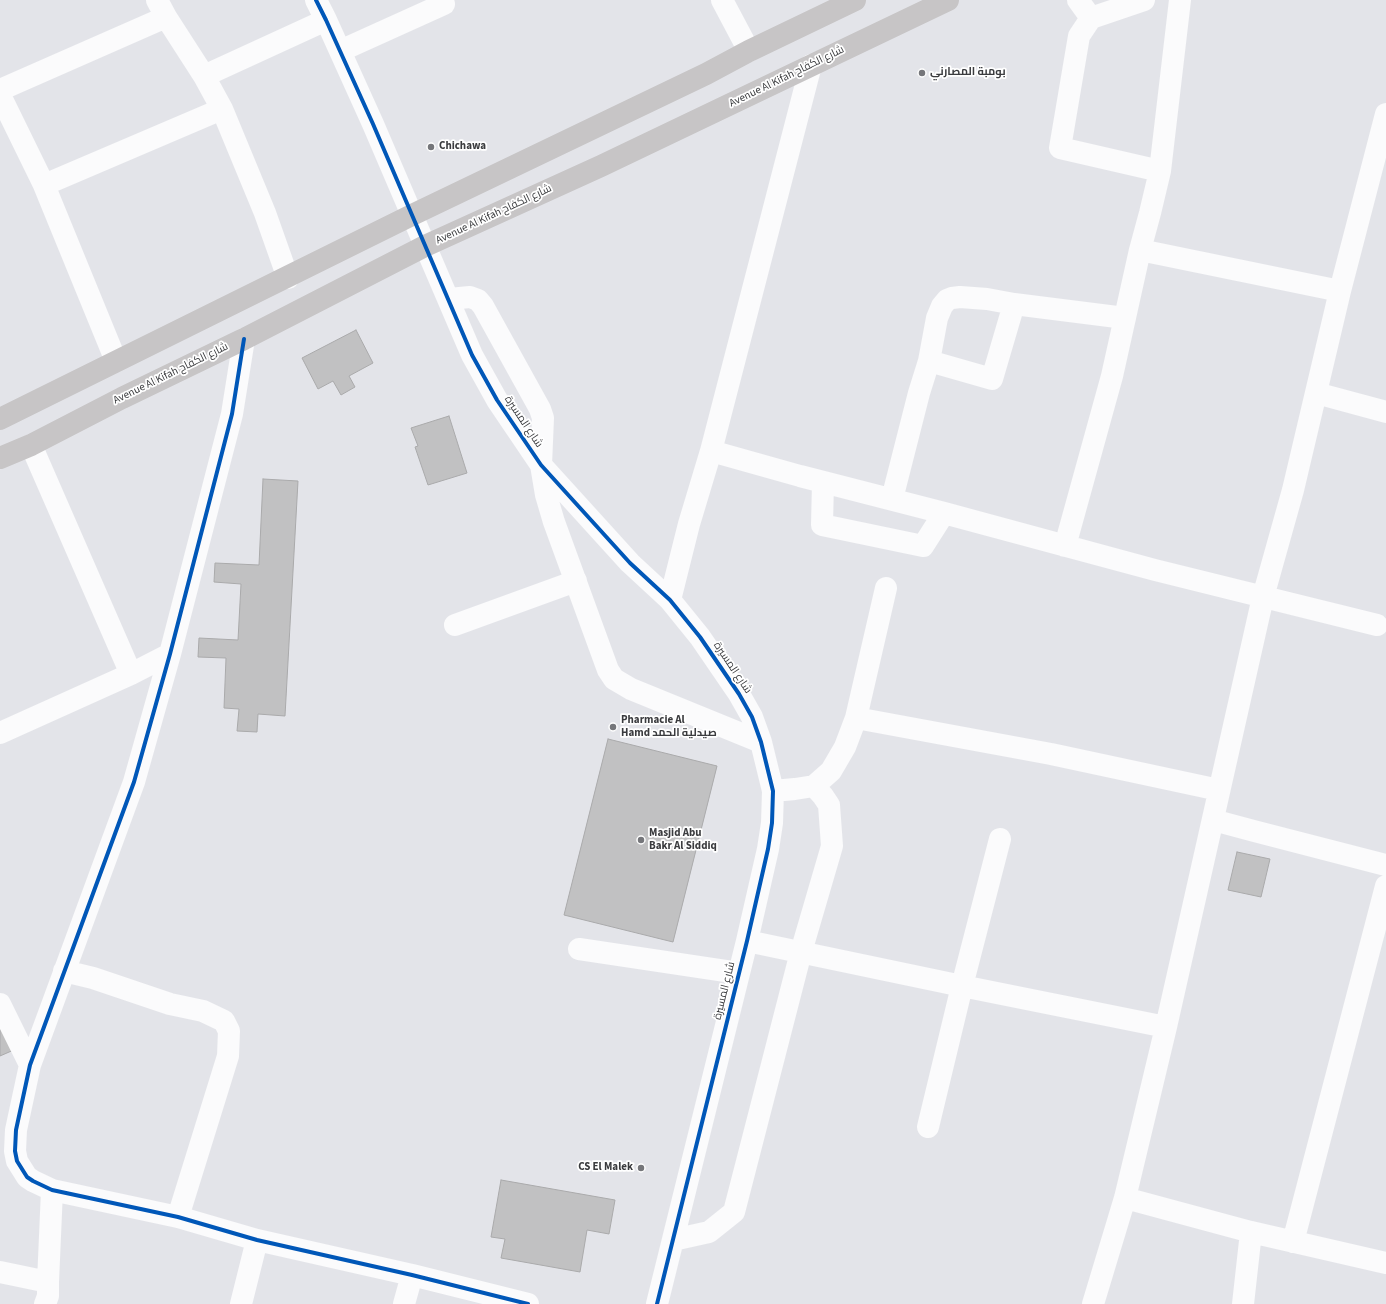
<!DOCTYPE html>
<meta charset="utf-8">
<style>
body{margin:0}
canvas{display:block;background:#e3e4e9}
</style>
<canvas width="1386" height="1304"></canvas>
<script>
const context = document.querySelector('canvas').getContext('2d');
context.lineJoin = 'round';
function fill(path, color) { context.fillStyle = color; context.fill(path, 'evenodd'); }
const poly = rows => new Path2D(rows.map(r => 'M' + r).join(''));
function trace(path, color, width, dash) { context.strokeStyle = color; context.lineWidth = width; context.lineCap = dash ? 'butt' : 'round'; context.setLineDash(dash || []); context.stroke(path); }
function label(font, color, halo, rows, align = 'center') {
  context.font = font + ' "Source Sans 3",Cairo,sans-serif'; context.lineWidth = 3.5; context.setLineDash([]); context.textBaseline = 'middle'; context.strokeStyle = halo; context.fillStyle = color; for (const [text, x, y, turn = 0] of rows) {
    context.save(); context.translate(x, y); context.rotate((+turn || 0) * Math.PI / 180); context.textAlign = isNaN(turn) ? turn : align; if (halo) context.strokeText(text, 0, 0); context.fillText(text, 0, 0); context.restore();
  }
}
const building = poly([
 [356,330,373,363,349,376,355,387,341,395,333,381,318,389,302,358,356,330],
 [449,416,467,473,428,485,415,447,418,446,411,428,449,416],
 [263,479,298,481,285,716,258,714,257,732,237,731,239,709,224,708,226,658,198,657,199,638,238,640,241,584,214,582,215,563,259,565,263,479],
 [608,739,717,766,673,942,564,915,608,739],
 [1237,852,1270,859,1261,897,1228,890,1237,852],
 [0,1016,16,1049,0,1056,0,1016],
 [501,1180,615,1200,609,1234,587,1230,580,1272,501,1258,505,1239,491,1237,501,1180]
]);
fill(building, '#c1c1c2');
trace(building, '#aaaaab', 1);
trace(poly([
 [157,0,166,17,204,76,222,109,265,213,288,278],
 [316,0,326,20,373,124,472,355,497,400,541,465,630,563,670,600,700,637,739,694,752,717,761,742,773,791,772,823,768,849,747,941,657,1304],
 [722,0,749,51],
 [1078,0,1091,18],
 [1144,0,1091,18,1079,36,1060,148,1160,171],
 [340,51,444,4],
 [204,76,326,20],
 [0,90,166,17],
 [0,95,44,185,116,361],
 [44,185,222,109],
 [1140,250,1340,291],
 [449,299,470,297,478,300,483,306,540,409,543,418,541,465,546,495,554,522,608,670,614,679,631,689,761,742],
 [244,339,232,414,170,654,134,782,30,1065,16,1130,15,1151,17,1161,27,1177,33,1181,52,1190,178,1217,257,1240,412,1275,528,1304],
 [929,361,992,379,1014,304],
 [1316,393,1386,412],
 [31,445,131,674],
 [711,451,811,65],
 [823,482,822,525,923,546,944,513],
 [892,499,919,393,929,361,937,318,942,306,947,300,952,298,960,297,987,299,1014,304,1125,318],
 [1065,546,1112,376,1140,250,1150,213,1160,171,1180,0],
 [670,600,689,524,711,451,800,476,944,513,1155,570,1377,625],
 [455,625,576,581],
 [856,718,1051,754,1219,790],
 [0,733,131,674,170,654],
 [773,791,795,789,814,786,831,771,845,747,856,718,886,588],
 [1213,820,1254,831,1386,865],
 [747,941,962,986,1166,1027],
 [579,949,739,973],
 [64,971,93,978,170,1004,203,1011,224,1021,229,1031,228,1056,178,1217],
 [0,1004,30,1065],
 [928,1127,962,986,1000,839],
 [1125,1198,1251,1232,1386,1263],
 [673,1240,709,1232,734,1212,801,952,832,846,829,805,823,796,814,786],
 [1293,1242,1386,886],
 [0,1272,48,1282,52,1190],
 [45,1304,48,1296,48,1282],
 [241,1304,257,1240],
 [404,1304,412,1275],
 [1093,1304,1125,1198,1166,1027,1263,597,1293,490,1340,291,1386,114],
 [1243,1304,1251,1232]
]), '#fbfbfc', 22);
trace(poly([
 [0,419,412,215,706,74,749,51,855,0],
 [0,458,31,445,122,398,244,339,425,246,601,166,948,0]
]), '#c7c5c6', 22);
trace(poly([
 [316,0,326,20,373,124,472,355,497,400,541,465,630,563,670,600,700,637,739,694,752,717,761,742,773,791,772,823,768,849,747,941,657,1304],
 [244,339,232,414,170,654,134,782,30,1065,16,1130,15,1151,17,1161,27,1177,33,1181,52,1190,178,1217,257,1240,412,1275,528,1304]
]), '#0057b8', 4);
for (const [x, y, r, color] of [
 [922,73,4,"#75767a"],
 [431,147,4,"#75767a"],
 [613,727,4,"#75767a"],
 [641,840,4,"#75767a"],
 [641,1168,4,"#75767a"]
]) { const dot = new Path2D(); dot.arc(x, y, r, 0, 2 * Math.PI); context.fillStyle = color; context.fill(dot); trace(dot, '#fff', 1.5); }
label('bold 11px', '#3a3b3e', '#fff', [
 ["بومبة المصارني",930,73],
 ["Chichawa",439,147],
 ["Pharmacie Al",621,721],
 ["Hamd صيدلية الحمد",621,734],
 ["Masjid Abu",649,834],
 ["Bakr Al Siddiq",649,847],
 ["CS El Malek",633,1168,"right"]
], 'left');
label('11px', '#3a3b3e', '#fff', [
 ["Avenue Al Kifah شارع الكفاح",787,77,-26],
 ["Avenue Al Kifah شارع الكفاح",494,215,-25],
 ["Avenue Al Kifah شارع الكفاح",171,374,-26],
 ["شارع المسيرة",523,422,56],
 ["شارع المسيرة",732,668,56],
 ["شارع المسيرة",725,991,-76]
]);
</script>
